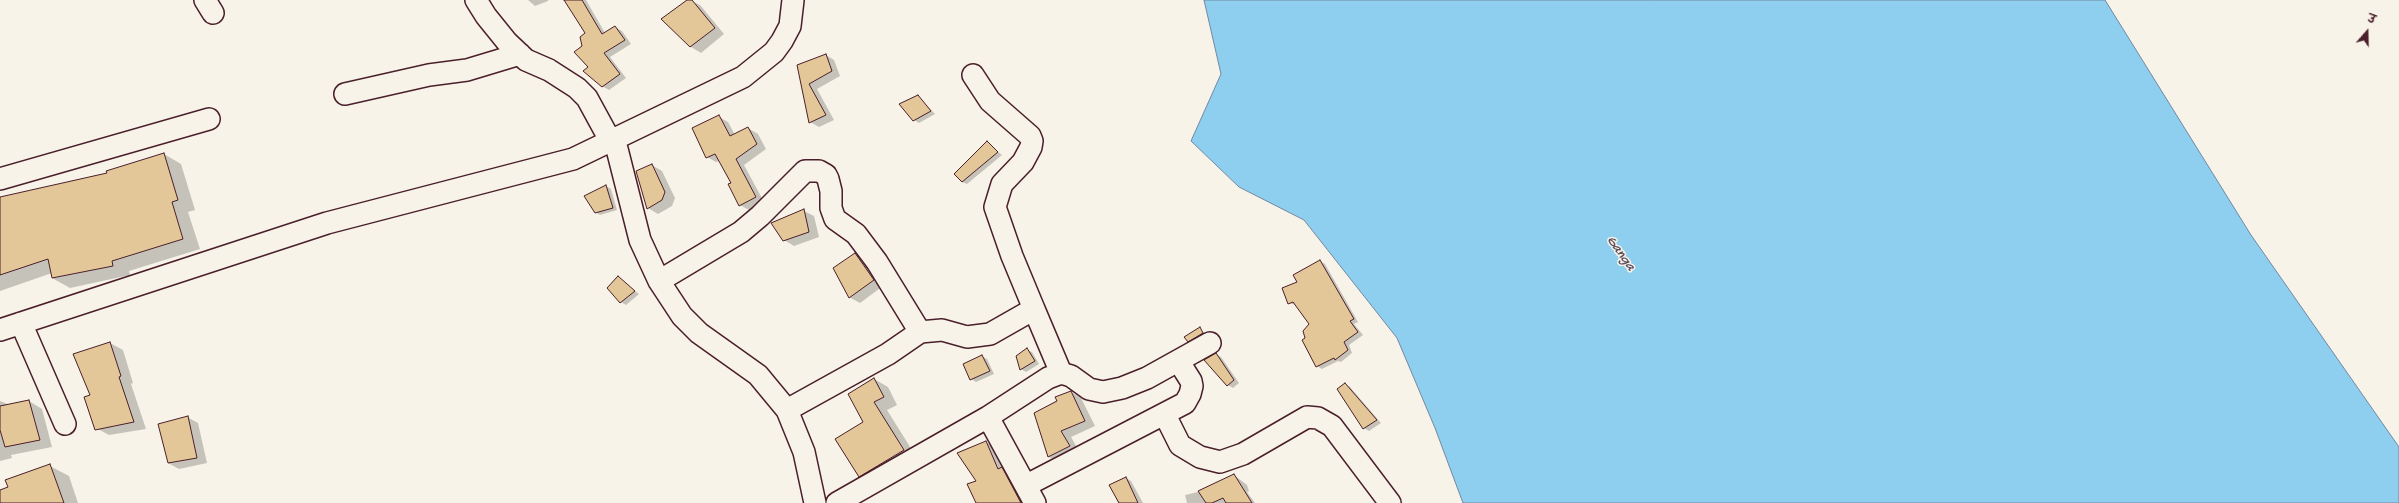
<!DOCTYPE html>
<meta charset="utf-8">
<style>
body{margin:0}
#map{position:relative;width:2399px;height:503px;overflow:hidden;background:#f7f3e8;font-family:"Gochi Hand","Playpen Sans Deva",sans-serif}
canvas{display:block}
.north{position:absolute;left:2347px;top:12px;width:40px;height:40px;-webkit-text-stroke:3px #f7f3e8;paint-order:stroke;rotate:20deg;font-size:11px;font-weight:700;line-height:16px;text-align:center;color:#4a1f2b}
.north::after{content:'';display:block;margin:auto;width:14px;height:18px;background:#4a1f2b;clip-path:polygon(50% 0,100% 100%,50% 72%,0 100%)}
</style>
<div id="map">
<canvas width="2399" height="503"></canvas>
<div class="north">उ</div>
</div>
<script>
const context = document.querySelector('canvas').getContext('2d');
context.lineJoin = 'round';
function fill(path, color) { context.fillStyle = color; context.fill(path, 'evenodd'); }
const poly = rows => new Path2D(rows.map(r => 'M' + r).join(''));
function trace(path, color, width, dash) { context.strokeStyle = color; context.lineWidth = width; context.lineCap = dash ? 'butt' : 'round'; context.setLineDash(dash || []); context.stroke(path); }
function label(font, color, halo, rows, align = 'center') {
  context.font = font + ' "Gochi Hand",sans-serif'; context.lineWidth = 3; context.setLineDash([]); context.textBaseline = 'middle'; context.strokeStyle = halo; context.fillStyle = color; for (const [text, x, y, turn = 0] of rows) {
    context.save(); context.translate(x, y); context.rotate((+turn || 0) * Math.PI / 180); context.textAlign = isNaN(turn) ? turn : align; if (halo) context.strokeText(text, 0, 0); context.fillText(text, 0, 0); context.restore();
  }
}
const water = poly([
 [1204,0,2105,0,2251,235,2399,447,2399,503,1463,503,1435,428,1397,338,1304,220,1239,187,1191,141,1221,74,1204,0]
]);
fill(water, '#8eceef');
trace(water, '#7388a1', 1);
fill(poly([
 [528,0,548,0,548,1,535,6],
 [566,0,586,0,605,33,615,27,622,31,631,44,610,57,626,78,609,90,602,86,590,67,583,46,586,33],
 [689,0,700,5,724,34,701,53,691,47,663,19],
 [826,55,834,60,840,76,817,89,834,120,819,127,810,122,798,66],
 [918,96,935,114,919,123,914,120],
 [719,117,728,122,735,135,748,128,758,134,766,149,744,165,764,202,749,210,740,205,732,184,720,161,716,162,707,157],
 [987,143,1002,155,967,184,962,182],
 [164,154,181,164,195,210,188,212,200,249,129,271,130,275,70,288,52,278,52,273,0,291,0,198,108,174],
 [652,165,662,171,675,198,672,206,658,214,648,208],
 [606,186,611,189,617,210,600,215,595,212],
 [804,211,814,216,819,237,794,246,784,240],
 [855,254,866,260,883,286,860,303,849,297],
 [1320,261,1325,264,1358,322,1354,324,1363,335,1349,345,1352,353,1341,362,1338,361,1322,369,1317,366,1306,338,1310,324,1296,305,1289,303,1298,282],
 [618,278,639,294,626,305,621,302],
 [1200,329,1207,336,1193,344,1188,341],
 [110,343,123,350,133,383,131,384,146,429,109,435,96,428,91,396],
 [1027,350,1032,352,1039,364,1026,372,1021,369,1017,356],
 [1216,354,1221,357,1239,383,1233,388,1228,385],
 [982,356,987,359,994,374,976,382,971,379,964,364],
 [874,379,888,387,897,405,887,410,917,458,874,484,860,476,864,422],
 [1345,384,1350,387,1381,423,1369,431,1364,428],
 [1071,392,1081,398,1095,426,1071,437,1079,451,1059,462,1049,457,1035,413],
 [0,401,10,405,29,401,42,409,52,447,11,455,12,458,0,461],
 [187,417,198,423,207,463,179,469,168,463],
 [986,442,999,449,1030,503,977,503,977,481],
 [50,466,69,476,78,503,0,503,0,491],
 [1234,475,1247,485,1249,491,1247,492,1255,503,1187,503,1185,495,1198,492],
 [1126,478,1131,481,1143,503,1118,503,1111,486]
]), '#0003');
const building = poly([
 [564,0,582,0,602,34,615,26,625,40,604,53,620,74,602,87,583,71,588,67,574,52,582,46,580,37,585,33,564,0],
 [687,0,692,0,715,28,690,47,661,19,687,0],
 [826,54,832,71,809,84,826,115,809,123,797,65,826,54],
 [918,95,931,111,913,121,899,104,918,95],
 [719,115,730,136,748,127,757,144,736,159,756,197,739,206,728,184,731,183,715,154,706,158,692,128,719,115],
 [987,141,998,152,962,182,954,174,987,141],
 [164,153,178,200,172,202,183,239,112,261,113,266,52,278,48,259,0,275,0,197,107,173,106,171,164,153],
 [652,164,665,192,662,200,647,209,636,171,652,164],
 [606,185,613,208,595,213,584,196,606,185],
 [804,209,809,232,783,241,771,223,804,209],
 [855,253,874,280,849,298,833,268,855,253],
 [1320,260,1354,319,1350,321,1358,332,1344,342,1348,350,1335,360,1334,358,1316,367,1302,340,1305,338,1303,331,1309,324,1293,302,1288,304,1282,288,1297,282,1293,275,1320,260],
 [618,276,635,291,620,303,607,288,618,276],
 [1200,327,1203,333,1188,342,1184,337,1200,327],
 [110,342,121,376,119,377,134,422,95,430,84,397,90,395,73,354,110,342],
 [1027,348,1035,361,1020,370,1016,356,1027,348],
 [1216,353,1234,380,1227,386,1204,360,1216,353],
 [982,355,990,371,970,380,963,364,982,355],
 [874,378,884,397,874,402,904,450,859,477,835,439,863,422,848,394,874,378],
 [1345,383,1377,420,1363,429,1337,389,1345,383],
 [1071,391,1085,421,1061,431,1070,446,1048,457,1034,413,1057,401,1055,397,1071,391],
 [29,400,40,440,5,447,0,430,0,406,29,400],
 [188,416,197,458,168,463,158,424,188,416],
 [986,441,998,469,1002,467,1021,503,976,503,967,484,976,481,957,453,986,441],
 [50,464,64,503,0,503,0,490,8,487,5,480,50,464],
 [1234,474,1252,503,1226,503,1223,498,1212,503,1206,503,1198,491,1234,474],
 [1126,477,1138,503,1119,503,1109,485,1126,477]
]);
fill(building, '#e4c798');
trace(building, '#4a1f2b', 1);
const street = poly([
 [205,0,213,13],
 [476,0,486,16,507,42,526,60,549,70,577,88,587,98,611,142],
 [973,75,990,101,1030,136,1032,141,1031,147,1023,162,1002,184,995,207,1012,256,1034,309],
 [345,94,429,75,467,70,520,54],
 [615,141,640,240,659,281,682,316,699,333,758,375,787,410,804,452,815,503],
 [0,179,209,119],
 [659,281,741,232,760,216,805,171,819,171,826,175,828,179,831,191,831,208,835,219,856,234,877,262,920,332],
 [21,323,65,424],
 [0,330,327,223,573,159,743,77,774,52,782,41,790,26,793,0],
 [787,410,888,354,920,332,942,330,967,337,990,334,1034,309,1061,373],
 [1165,415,1180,445,1200,457,1220,462,1243,454,1307,417,1318,418,1332,426,1390,503],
 [988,417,1035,503],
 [1027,485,1185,403,1190,394,1192,386,1191,381,1179,362],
 [837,503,988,417,1048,378,1061,373,1071,376,1089,389,1103,392,1122,388,1147,378,1210,343]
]);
trace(street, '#4a1f2b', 24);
trace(street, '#f7f3e8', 21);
label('italic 14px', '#5b4b5c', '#f7f3e8', [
 ["Ganga",1620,254,55]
]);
</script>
